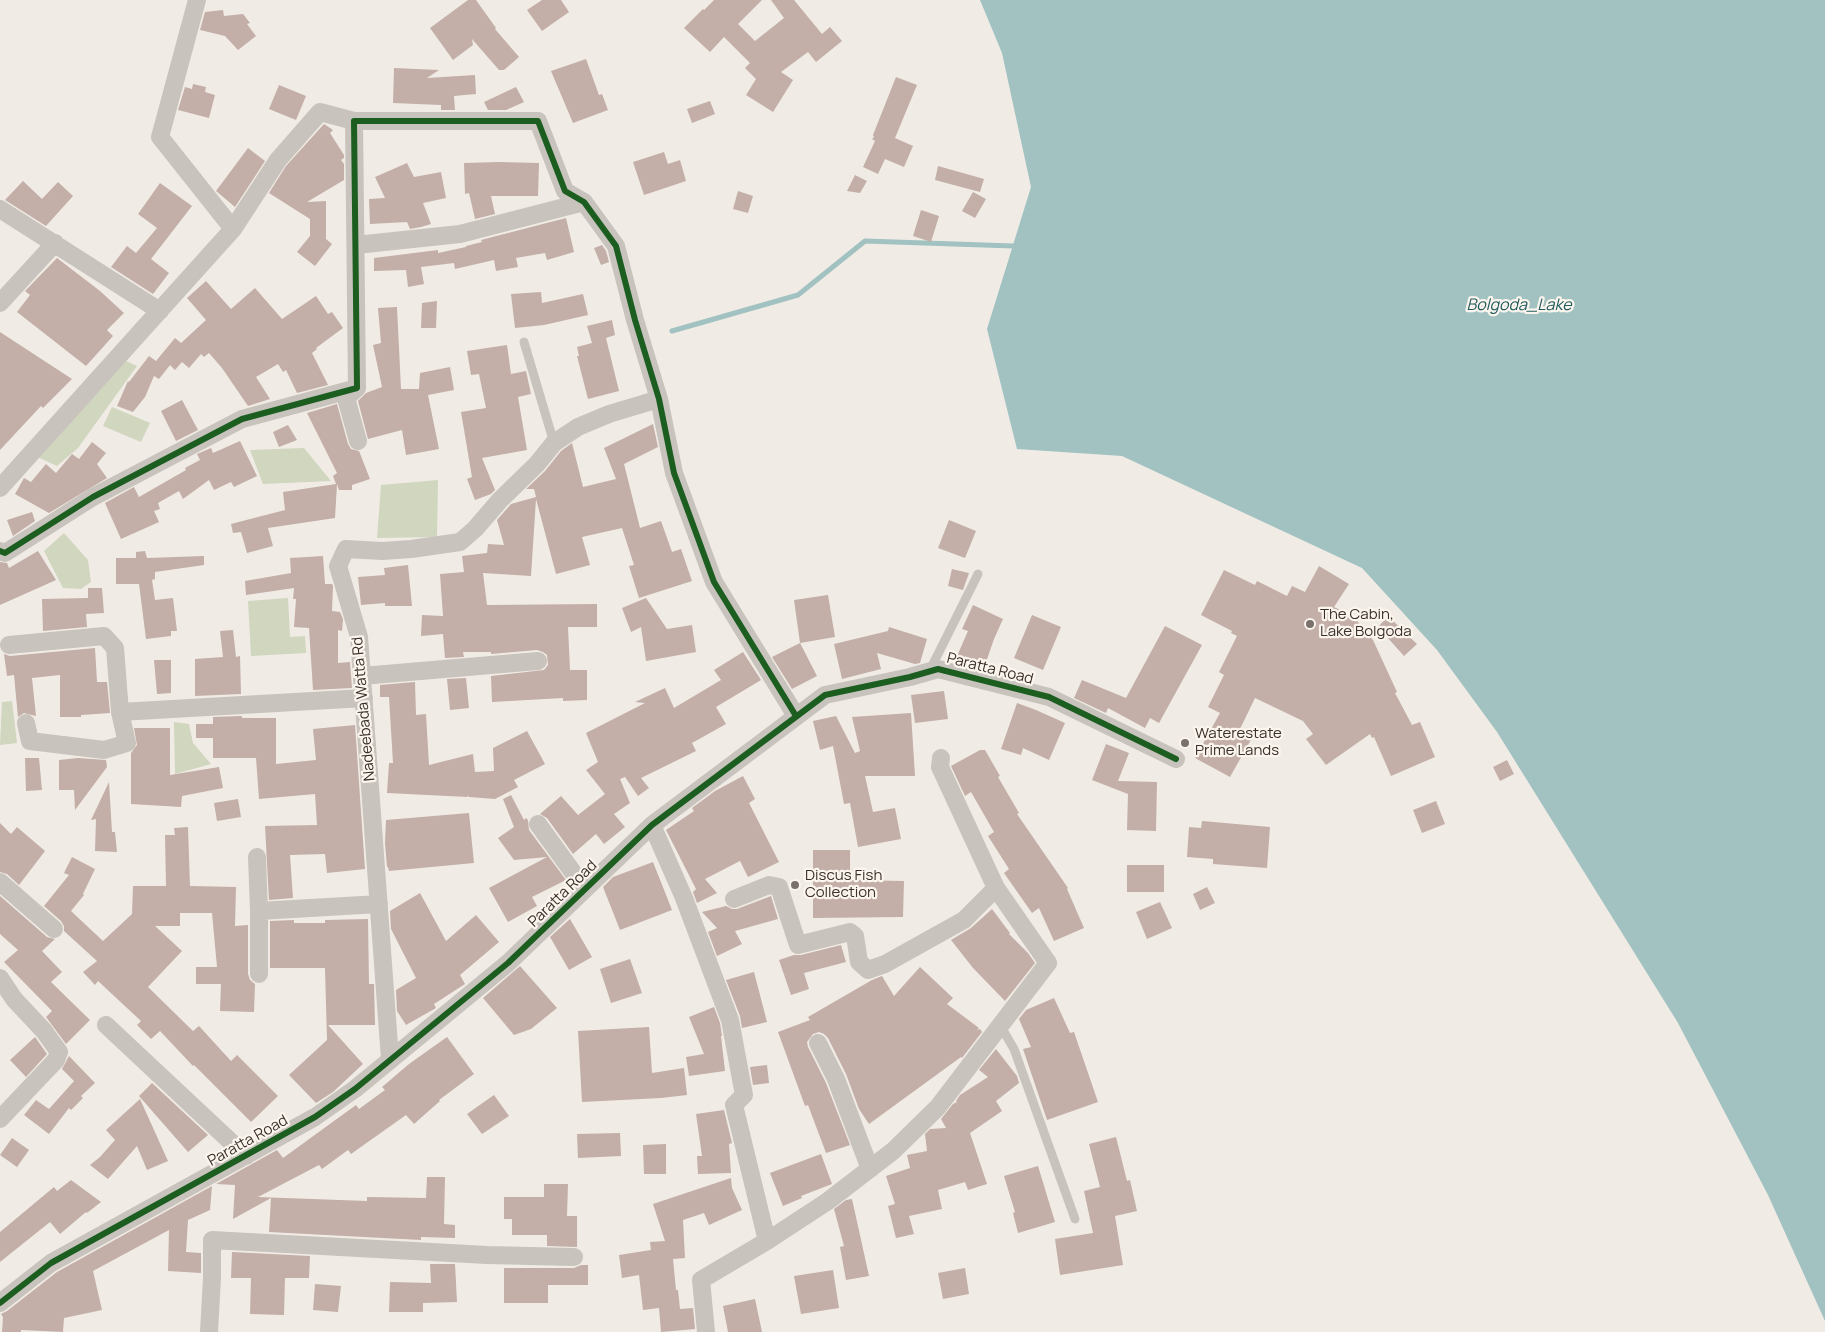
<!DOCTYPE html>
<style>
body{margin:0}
canvas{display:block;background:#f0ebe5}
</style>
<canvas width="1825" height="1332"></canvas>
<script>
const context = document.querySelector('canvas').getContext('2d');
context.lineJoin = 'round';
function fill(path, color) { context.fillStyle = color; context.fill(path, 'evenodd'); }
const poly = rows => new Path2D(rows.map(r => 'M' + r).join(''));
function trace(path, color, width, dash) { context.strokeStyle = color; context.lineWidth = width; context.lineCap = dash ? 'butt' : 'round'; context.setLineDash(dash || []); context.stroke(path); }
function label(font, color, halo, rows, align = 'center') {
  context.font = font + ' Manrope,sans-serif'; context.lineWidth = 4.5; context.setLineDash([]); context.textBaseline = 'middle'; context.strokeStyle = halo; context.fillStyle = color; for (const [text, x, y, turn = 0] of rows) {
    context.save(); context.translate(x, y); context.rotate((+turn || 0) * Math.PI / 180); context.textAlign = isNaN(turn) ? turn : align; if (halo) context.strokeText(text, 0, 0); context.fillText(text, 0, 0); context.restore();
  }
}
fill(poly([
 [122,359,137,366,78,448,57,466,35,456],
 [112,407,150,423,141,442,103,426],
 [304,448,331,481,263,484,250,450],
 [438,480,437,537,377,538,381,485],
 [64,533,88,560,91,582,81,589,63,588,44,551],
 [288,598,290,637,305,636,306,653,251,656,248,601],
 [12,701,17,743,0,745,2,702],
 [174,722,189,724,193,743,211,764,175,774]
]), '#d1d6bf');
fill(poly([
 [980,0,1825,0,1825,1321,1768,1195,1678,1023,1497,732,1437,650,1362,568,1122,456,1017,449,987,329,1031,187,1002,53]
]), '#a1c2c1');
trace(poly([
 [672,331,798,295,865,241,1013,246]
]), '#a1c2c1', 5);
fill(poly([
 [468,0,476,0,496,28,495,29,519,57,504,70,499,70,472,39,473,45,453,60,430,28],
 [542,0,561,0,569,12,542,31,527,10],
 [714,0,762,0,738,24,755,41,784,18,771,0,794,0,822,34,830,27,842,41,816,62,808,52,781,72,793,80,773,112,746,95,756,79,745,68,750,63,724,37,710,52,684,28,703,9,704,10],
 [223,10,224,16,243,14,250,23,247,24,256,36,238,50,225,36,200,30,205,12],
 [586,59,599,95,602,94,608,110,573,123,551,71],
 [394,68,439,70,427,78,475,75,476,94,454,96,455,110,441,110,441,105,393,103],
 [896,77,917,85,895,138,913,146,904,167,885,159,878,174,863,167,875,141,872,139,874,137,873,135],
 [193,84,206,87,205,92,215,95,209,118,178,110,185,87,192,89],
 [279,85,306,96,296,120,269,109],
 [516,87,524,102,506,110,488,110,484,102],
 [710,101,715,114,692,123,687,109],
 [324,124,333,130,330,133,344,155,344,158,341,160,344,164,344,180,307,202,326,201,326,239,332,244,315,266,297,252,310,236,310,219,269,193,286,166],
 [248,148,265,161,235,207,216,191],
 [664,152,668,164,680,160,686,181,644,195,633,162],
 [499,162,539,163,538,196,491,196,495,214,475,219,469,193,465,194,464,163],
 [407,163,414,177,441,172,446,198,423,203,431,224,421,227,410,229,407,222,370,224,369,199,385,198,375,177],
 [938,166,984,179,980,192,935,180],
 [855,175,867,181,860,193,847,191],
 [23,181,42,199,58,182,73,196,46,226,5,200],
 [160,183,192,206,151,259,169,273,153,294,111,267,127,246,136,253,157,228,138,214],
 [738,191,753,196,748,213,733,209],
 [973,192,986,199,975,218,962,211],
 [921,210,939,216,931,242,913,236],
 [566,218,574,252,547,260,545,253,516,258,518,267,496,271,494,260,455,269,454,263,421,267,424,284,408,287,406,270,374,271,374,258,438,250,438,253,466,247,466,246,482,242,481,240],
 [602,245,606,251,609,262,601,265,594,248],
 [57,258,100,291,124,313,107,330,113,336,86,366,17,312,30,295,25,291],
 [206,281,231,309,255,288,282,319,316,296,328,314,332,312,343,328,316,348,317,349,312,353,328,385,297,393,286,370,283,372,278,364,256,377,270,399,248,406,222,368,209,353,204,357,201,354,189,368,182,362,175,370,170,365,159,379,154,376,145,397,133,412,117,406,128,381,129,382,149,356,156,361,175,338,181,343,206,320,187,298],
 [541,292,542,303,583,294,588,315,544,325,515,328,511,294],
 [437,301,436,328,421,328,422,303],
 [397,307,401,389,419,389,420,373,450,367,454,390,428,395,439,449,406,455,402,430,368,439,358,401,366,393,382,387,373,345,381,343,378,308],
 [612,320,615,335,606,338,619,391,588,399,577,356,579,356,577,347,592,343,587,326],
 [0,332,72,379,43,408,41,406,0,450],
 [507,345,511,374,526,371,531,394,518,397,527,450,482,458,495,490,491,494,475,500,467,479,472,477,461,412,486,408,479,374,471,375,467,351],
 [182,400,198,430,176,441,161,411],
 [337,404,348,444,351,449,359,451,370,479,352,485,352,490,339,490,337,484,335,518,268,528,273,546,247,553,241,532,233,533,231,524,285,510,283,492,336,484,333,476,337,473,307,413],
 [653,424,658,447,624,464,640,528,661,521,672,552,681,549,692,581,639,598,629,566,634,565,622,528,582,537,590,565,556,574,536,499,531,576,483,573,487,605,597,604,597,627,568,627,570,670,587,670,587,700,563,701,563,698,492,702,491,676,544,670,548,665,547,655,543,652,537,650,491,654,491,652,463,652,464,657,445,658,443,634,421,636,422,615,443,616,440,574,464,572,462,556,487,553,488,544,504,545,497,520,511,504,536,497,534,489,526,489,545,471,561,451,572,443,583,487,616,479,604,448],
 [288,425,297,440,279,447,273,432],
 [240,441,257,476,234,487,231,482,214,490,209,480,183,499,179,491,158,503,160,509,154,511,159,522,121,539,105,503,134,487,139,497,186,470,185,468,200,460,197,454,211,448,213,453],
 [92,442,106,453,97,464,107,478,49,513,15,494,24,478,31,482,46,464,56,473,72,454,79,459],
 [32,512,35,521,13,536,7,520],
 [949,520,976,531,965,558,938,548],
 [38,551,56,580,0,605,0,562,7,563,9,568],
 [145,551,147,558,204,556,204,565,155,572,155,579,152,580,155,600,173,598,177,631,171,631,171,636,146,639,139,584,116,584,116,558,136,558,136,552],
 [323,556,325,584,332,584,333,586,332,611,340,612,343,619,342,631,338,630,338,663,350,662,352,688,313,690,309,628,294,627,296,599,293,599,294,588,246,595,245,581,291,573,290,558],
 [408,565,412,606,385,606,385,603,361,605,358,577,385,575,384,568],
 [1319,566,1349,584,1334,607,1353,616,1373,640,1397,692,1395,693,1412,725,1420,722,1435,757,1391,776,1374,737,1372,738,1370,734,1326,765,1306,739,1313,734,1303,721,1255,698,1240,729,1253,736,1230,777,1195,758,1220,713,1208,707,1224,675,1219,672,1237,636,1231,633,1232,631,1201,615,1224,570,1255,585,1257,581,1287,596,1292,586,1305,592],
 [952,569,969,573,963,590,948,586],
 [88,588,102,588,104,613,86,614,87,627,43,631,42,599,88,598],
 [828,595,835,637,800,643,794,600],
 [646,598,667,629,692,625,696,652,646,661,641,627,631,632,622,608],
 [973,605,1003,619,994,639,985,665,957,656,968,631,962,629],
 [1032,615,1061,627,1043,670,1014,658],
 [1388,616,1417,644,1404,656,1378,627],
 [1165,626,1202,645,1159,723,1150,718,1145,728,1108,708,1106,713,1074,698,1082,680,1126,698],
 [889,627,927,639,920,663,915,664,877,653,881,669,842,679,834,644,888,631],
 [233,630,236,657,240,656,241,694,195,696,195,659,223,657,220,631],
 [800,643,817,676,792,689,772,657],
 [95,648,97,682,107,682,110,713,81,715,81,717,60,717,60,675,32,678,36,716,24,713,18,717,14,675,7,676,4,654,10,656],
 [743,652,761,680,716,707,726,724,692,743,696,751,641,778,649,788,638,796,625,777,620,779,630,803,614,814,625,827,604,844,596,834,573,854,547,818,540,814,561,796,578,815,605,794,586,770,598,762,586,733,645,703,635,702,665,688,674,708,721,680,714,670],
 [154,660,171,660,171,693,157,694],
 [466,678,469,708,450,710,447,679],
 [415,682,416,715,426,714,429,765,473,754,475,772,494,771,493,748,527,731,545,764,514,780,518,787,495,799,469,797,467,795,468,797,387,793,389,763,393,763,389,697,380,697,380,685],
 [944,691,948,719,915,723,911,695],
 [1017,703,1036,710,1065,723,1049,760,1023,748,1021,755,1001,749],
 [911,713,915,776,865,776,873,812,895,808,901,839,858,847,850,803,844,804,833,746,820,750,813,721,836,716,855,753,860,751,852,717],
 [242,716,242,718,276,718,276,764,316,760,313,729,355,725,365,869,327,873,325,854,290,855,293,898,269,900,265,826,317,825,315,794,259,799,256,758,213,758,213,738,196,738,196,724,213,724,213,717],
 [134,728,170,728,170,775,219,767,223,788,182,796,181,807,131,804,131,753,137,745],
 [1106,744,1129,753,1118,781,1157,782,1156,831,1127,830,1128,794,1092,780],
 [980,750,985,750,1000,776,998,777,1019,813,1017,814,1068,888,1067,889,1084,928,1054,941,1039,908,1032,913,1004,873,1009,869,988,836,994,832,971,792,965,796,951,766],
 [25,758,39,758,42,790,26,791],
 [78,758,106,760,107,767,75,810,74,790,59,790,59,760],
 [1507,760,1514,774,1500,781,1493,767],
 [743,776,755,799,749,803,779,862,748,877,740,861,705,879,717,893,697,903,693,892,696,889,666,830,694,811,692,808,715,791],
 [109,782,112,832,115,832,117,852,95,851,96,819,91,820],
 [511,795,524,820,526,818,528,820,529,830,566,880,532,897,537,906,508,922,489,888,547,857,514,860,498,838,514,827,503,799],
 [238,799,241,817,217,821,214,803],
 [1436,801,1445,824,1422,833,1413,810],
 [469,813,474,863,389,871,388,867,387,867,385,843,386,820],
 [1202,821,1270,827,1267,868,1213,864,1213,859,1187,857,1189,827,1201,828],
 [0,823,11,834,17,827,45,851,19,885,7,874,0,872],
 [188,827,190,886,236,887,235,926,248,925,248,974,250,980,255,984,254,1012,220,1011,221,984,196,984,196,967,217,967,212,913,180,913,180,926,155,926,182,951,148,987,193,1031,199,1026,231,1061,237,1055,278,1096,251,1122,194,1065,193,1066,160,1031,151,1039,137,1025,141,1021,98,981,95,985,83,972,97,961,64,931,64,926,61,921,44,906,69,875,64,873,72,857,95,869,83,894,84,895,71,911,103,941,132,914,133,886,166,886,165,835,175,835,174,828],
 [813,850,850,850,850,880,904,881,903,917,813,918],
 [653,862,672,910,620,930,603,887,613,877],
 [1127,865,1164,865,1164,892,1127,892],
 [1207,887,1215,903,1200,910,1193,894],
 [420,893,446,941,476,915,499,942,460,975,465,984,434,1004,436,1008,406,1025,397,1011,396,990,416,978,391,929,390,911],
 [0,896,47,937,55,939,42,951,62,972,51,982,90,1020,66,1044,46,1017,52,1011,4,962,18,950,0,934],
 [771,896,778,919,735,931,742,944,717,956,708,932,717,928,702,912,726,906,732,909,737,909],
 [1160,902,1172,928,1147,939,1136,912],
 [992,909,1010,933,1009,934,1028,953,1035,963,1005,1001,973,968,951,940,971,928],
 [368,919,369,984,374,984,375,1025,328,1025,363,1064,333,1092,316,1103,289,1075,327,1040,325,968,270,968,270,921,294,920,294,923,325,923,325,920],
 [570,919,592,957,569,970,550,937],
 [841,945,846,962,804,973,809,989,791,995,779,960,794,955,801,955],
 [630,959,642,993,611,1003,600,969],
 [520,966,557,1008,531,1029,514,1035,483,998],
 [920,967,953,998,947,1004,979,1028,977,1030,980,1029,982,1032,962,1058,961,1057,869,1124,859,1109,846,1074,828,1038,824,1034,819,1032,813,1034,807,1042,808,1047,826,1083,850,1145,826,1153,808,1105,805,1106,778,1032,810,1020,808,1017,872,980,882,976,894,996],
 [754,972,767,1022,742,1028,740,1016,726,980],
 [1054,998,1070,1033,1074,1032,1098,1102,1047,1120,1023,1049,1031,1047,1019,1019,1026,1010],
 [714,1007,720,1023,722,1036,721,1036,725,1071,689,1076,686,1057,704,1054,689,1017],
 [649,1027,652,1073,684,1068,687,1095,661,1098,582,1102,578,1031],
 [35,1037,47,1054,26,1077,10,1060],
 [447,1037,474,1074,439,1100,440,1101,414,1124,406,1115,351,1154,348,1150,322,1169,319,1165,258,1197,367,1201,367,1197,426,1198,427,1177,445,1177,444,1224,455,1225,455,1238,421,1237,421,1240,269,1232,271,1198,233,1219,235,1185,216,1184,277,1150,283,1158,356,1105,359,1109,385,1090,382,1087,409,1064],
 [996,1049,1017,1076,1019,1083,996,1101,1002,1111,970,1133,987,1184,968,1190,965,1182,938,1190,942,1209,909,1216,914,1234,896,1238,888,1206,895,1204,886,1176,910,1168,907,1155,927,1151,925,1134,930,1129,946,1128,941,1119,953,1104,957,1102,956,1101,960,1095,988,1077,979,1070],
 [69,1056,95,1083,81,1096,83,1098,71,1110,69,1108,49,1134,24,1115,36,1100,49,1109,74,1081,62,1069],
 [767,1065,769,1083,753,1085,750,1067],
 [152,1083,208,1135,188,1152,139,1096],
 [494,1095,509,1116,482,1134,467,1114],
 [140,1099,168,1161,147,1170,137,1146,108,1179,90,1165,100,1157,115,1140,106,1130],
 [724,1110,732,1143,729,1144,731,1173,698,1174,697,1156,702,1156,696,1114],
 [620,1133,621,1156,578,1158,577,1134],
 [1116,1137,1127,1181,1130,1180,1137,1211,1115,1216,1123,1265,1060,1275,1055,1239,1093,1233,1084,1191,1100,1187,1089,1144],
 [12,1138,29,1150,17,1167,0,1155],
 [666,1144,666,1174,644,1174,643,1145],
 [821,1154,832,1184,801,1196,802,1198,783,1206,770,1173],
 [1038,1166,1055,1222,1018,1233,1013,1213,1015,1212,1004,1176],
 [731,1178,732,1188,742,1210,709,1225,704,1213,683,1220,685,1258,673,1259,676,1290,678,1290,680,1309,693,1308,695,1329,661,1332,659,1308,643,1310,639,1275,622,1278,619,1255,651,1250,650,1242,665,1241,653,1204],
 [71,1180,101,1202,87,1213,86,1212,60,1234,50,1222,0,1262,0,1232,54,1187,57,1191],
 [544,1184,568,1184,567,1216,577,1216,577,1247,547,1246,547,1235,512,1235,512,1219,504,1219,504,1197,544,1197],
 [212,1186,210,1210,188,1220,186,1252,201,1253,201,1273,168,1271,169,1230,93,1271,102,1310,64,1318,63,1332,21,1330,21,1332,2,1332,3,1317,1,1314,7,1311,57,1272],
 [852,1199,869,1276,846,1280,840,1247,844,1246,834,1209,846,1200],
 [232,1252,310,1256,309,1278,285,1278,284,1315,250,1314,251,1278,231,1278],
 [430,1264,455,1264,457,1302,423,1303,423,1312,389,1312,390,1282,431,1283],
 [581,1265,588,1265,588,1285,548,1285,548,1303,504,1303,504,1268,574,1268],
 [965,1268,969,1294,943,1299,938,1273],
 [833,1270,839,1308,801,1314,794,1276],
 [315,1284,341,1286,338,1312,313,1310],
 [755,1299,762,1332,728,1332,723,1306]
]), '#c3afa7');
trace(poly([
 [524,342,554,443],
 [930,670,978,574],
 [1000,1025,1014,1049,1075,1219]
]), '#c9c3be', 9);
trace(poly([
 [0,209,160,311],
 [233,229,278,160,320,112,354,121],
 [356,245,460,234,584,202],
 [0,303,55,243],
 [357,388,346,398,358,441],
 [0,488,233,229,160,137,197,0],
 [0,551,5,553,93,497,242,419,357,388,354,121,538,121,565,191,584,202,616,246,635,320,659,399,674,473,714,582,796,716],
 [9,645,104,636,115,648,120,712,364,698],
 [362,676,538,661],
 [26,723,30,741,104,750,127,743,120,712],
 [538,824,585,889],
 [652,825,684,898,730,1020,744,1095,734,1105,767,1241,701,1280,706,1332],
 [257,857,259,911,379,904],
 [0,882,54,929],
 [734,899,769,885,779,887,798,945,850,932,855,936,859,962,868,970,885,964,964,920,996,888],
 [259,911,259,974],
 [0,978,14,999,44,1031,59,1052,56,1060,0,1119],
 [106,1025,246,1156],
 [818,1043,836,1079,870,1169],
 [390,1059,359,637,338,566,346,549,382,551,411,549,460,542,475,529,500,500,537,464,554,443,578,427,609,414,659,399],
 [767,1241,828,1201,893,1151,938,1107,1048,963,996,888,940,767,941,758],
 [0,1303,51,1263,315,1117,355,1089,508,963,652,825,825,695,910,677,938,669,1049,697,1176,759],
 [209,1332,212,1278,212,1240,487,1255,574,1257]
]), '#c9c3be', 18);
trace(poly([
 [0,551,5,553,93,497,242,419,357,388,354,121,538,121,565,191,584,202,616,246,635,320,659,399,674,473,714,582,796,716],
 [0,1303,51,1263,315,1117,355,1089,508,963,652,825,825,695,910,677,938,669,1049,697,1176,759]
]), '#1b5e20', 6);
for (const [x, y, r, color] of [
 [1310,624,5,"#7a716c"],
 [1185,743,5,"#7a716c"],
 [795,885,5,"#7a716c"]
]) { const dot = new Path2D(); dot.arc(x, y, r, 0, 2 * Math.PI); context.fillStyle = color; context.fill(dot); trace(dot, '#fbf5ee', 2); }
label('15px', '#3b302b', '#fbf5ee', [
 ["The Cabin,",1320,615],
 ["Lake Bolgoda",1320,632],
 ["Waterestate",1195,734],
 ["Prime Lands",1195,751],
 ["Discus Fish",805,876],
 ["Collection",805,893]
], 'left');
label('15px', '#3b302b', '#fbf5ee', [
 ["Paratta Road",990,669,14],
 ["Nadeebada Watta Rd",364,709,-95],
 ["Paratta Road",563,894,-44],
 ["Paratta Road",248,1141,-29]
]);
label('italic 16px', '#1f5a5e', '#fbf5ee', [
 ["Bolgoda_Lake",1519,306]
]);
</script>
